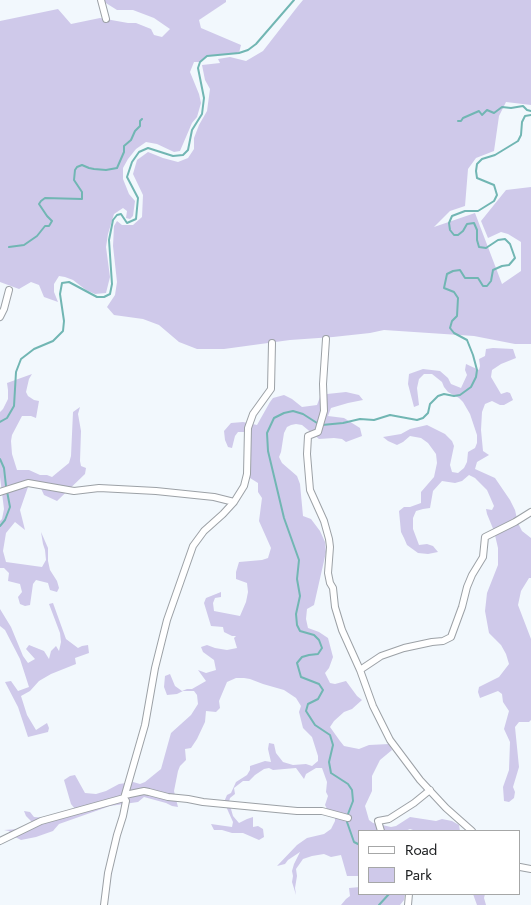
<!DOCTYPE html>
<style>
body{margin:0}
#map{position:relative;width:531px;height:905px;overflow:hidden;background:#f2f8fd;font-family:Jost,sans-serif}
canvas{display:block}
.legend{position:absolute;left:358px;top:830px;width:162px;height:65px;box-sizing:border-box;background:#fff;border:1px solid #a6a7a7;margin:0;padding:6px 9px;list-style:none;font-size:15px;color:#202224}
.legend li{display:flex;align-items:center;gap:10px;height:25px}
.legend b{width:25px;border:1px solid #a6a7a7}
</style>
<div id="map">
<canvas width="531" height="905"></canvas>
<ul class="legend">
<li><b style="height:6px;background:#fff"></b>Road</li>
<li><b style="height:14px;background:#cfc9ea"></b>Park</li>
</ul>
</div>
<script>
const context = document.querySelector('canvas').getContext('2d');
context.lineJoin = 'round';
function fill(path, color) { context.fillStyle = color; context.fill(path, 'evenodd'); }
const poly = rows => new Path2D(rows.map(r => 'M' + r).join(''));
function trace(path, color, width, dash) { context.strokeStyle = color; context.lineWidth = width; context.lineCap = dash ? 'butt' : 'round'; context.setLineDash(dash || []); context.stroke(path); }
fill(poly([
 [101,0,226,0,226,2,199,20,201,28,241,45,239,53,207,56,200,62,194,62,190,72,199,94,201,103,197,117,192,123,180,151,174,152,157,144,146,142,136,149,128,159,123,168,123,179,129,194,135,201,133,216,130,219,126,218,127,211,123,208,114,214,108,234,106,247,110,277,106,293,95,294,86,290,73,280,65,277,59,276,54,284,54,292,58,302,44,297,39,285,31,282,19,289,0,282,0,21,58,9,71,24,100,18,128,23,136,23,151,29,154,35,162,37,170,29,154,18,133,10,117,10],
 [303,0,531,0,531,105,506,102,499,116,494,151,476,158,468,169,465,206,450,211,434,227,475,213,502,284,521,271,521,242,508,234,501,232,488,238,481,221,506,190,531,187,531,344,515,344,474,336,384,330,370,333,333,337,290,340,224,349,197,349,179,342,159,325,143,319,114,315,107,307,115,295,117,282,113,246,114,226,117,221,122,225,133,225,142,217,143,195,133,174,137,160,148,152,163,158,178,162,188,158,194,149,194,138,199,125,207,111,210,89,205,80,202,65,220,63,218,59,230,57,246,61,263,51,298,6],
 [493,348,513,349,516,358,501,364,492,370,491,377,501,394,507,392,510,393,513,400,504,405,500,405,492,401,485,404,482,412,481,430,483,451,489,455,477,462,475,469,495,478,510,500,515,510,518,523,522,531,531,538,531,578,529,578,521,591,518,605,531,639,531,720,529,722,519,722,515,727,519,767,513,787,515,792,514,798,509,802,504,801,503,787,509,770,510,742,504,729,509,711,503,702,502,694,498,691,480,698,478,692,479,687,499,677,509,664,506,654,501,645,489,633,485,611,487,593,498,565,498,548,494,531,487,514,486,509,492,510,494,506,487,490,475,478,469,475,462,481,455,483,442,481,433,491,430,508,423,509,416,511,413,518,413,529,419,545,427,544,433,546,438,552,428,554,418,553,407,545,404,538,401,532,399,511,404,507,410,507,421,503,421,492,434,477,437,463,436,454,428,443,421,438,410,436,403,442,397,445,388,441,383,437,401,434,410,429,427,425,445,434,452,441,454,446,450,465,452,472,458,473,464,468,467,462,468,452,475,448,477,443,477,435,470,414,463,402,459,398,448,392,444,387,442,382,432,374,424,374,419,379,417,388,419,405,414,407,408,384,409,374,423,369,440,371,448,378,451,384,461,388,467,375,465,370,466,364,479,370,480,366,479,359,485,356,486,349],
 [32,374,29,379,26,392,28,396,34,400,39,401,36,418,31,416,22,416,12,435,11,441,12,454,17,470,29,470,40,475,47,475,52,477,58,472,69,463,71,456,73,412,80,407,78,414,81,431,80,461,81,466,86,468,85,474,57,501,44,495,39,484,28,487,20,510,25,530,15,522,6,533,3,551,6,562,42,567,46,560,45,550,43,544,41,532,48,548,48,561,50,570,57,581,59,588,57,592,50,590,48,583,36,580,33,584,30,605,25,606,20,604,18,597,22,592,20,584,8,581,9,573,4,568,0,568,0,521,2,519,4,509,0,477,0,412,3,409,8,399,8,390,7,383],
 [346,392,359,395,363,400,348,403,331,408,328,416,344,418,360,428,362,436,346,442,342,439,334,438,319,439,302,425,296,424,291,425,287,427,284,433,281,452,279,457,282,463,297,476,300,484,303,516,311,519,320,531,325,542,326,552,314,605,307,609,306,619,308,628,319,632,328,638,333,657,329,668,325,673,330,683,335,684,346,681,357,696,362,700,352,709,344,712,334,721,330,727,340,741,344,746,359,749,369,745,389,744,392,750,380,760,372,776,372,791,365,806,369,820,373,823,391,827,396,826,410,817,436,821,442,819,452,821,459,825,460,831,416,831,410,829,405,831,360,831,360,876,347,876,341,855,331,857,324,854,312,856,303,859,296,869,297,876,295,888,296,895,292,882,293,876,292,871,294,864,300,852,288,860,285,864,277,866,297,845,307,838,324,834,331,829,335,821,335,816,331,811,327,809,325,805,328,796,326,792,327,782,322,768,316,768,306,774,304,779,296,768,273,770,269,768,264,769,255,775,249,781,243,781,234,788,235,794,230,798,229,802,233,816,239,823,247,819,253,817,253,827,258,826,263,829,264,837,259,840,243,833,232,833,222,830,214,830,211,824,232,827,233,822,224,802,227,795,231,793,236,782,247,775,250,770,250,766,265,761,271,762,268,749,269,743,274,744,276,753,283,762,293,765,306,764,312,766,318,761,318,756,312,737,303,728,299,712,301,706,296,698,284,690,263,684,250,679,244,678,236,678,227,682,219,701,220,708,216,712,206,711,205,722,197,739,191,748,185,749,186,760,180,766,178,771,174,791,178,807,172,806,166,803,144,797,138,802,110,806,59,824,53,831,36,837,21,840,15,837,9,831,4,830,20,829,32,822,26,816,24,811,30,812,34,817,46,818,64,811,75,809,71,804,64,780,70,776,75,775,85,793,96,794,106,791,119,784,133,782,140,784,145,782,161,769,171,733,191,715,198,704,197,695,194,691,183,691,177,694,167,695,164,687,165,676,170,674,175,686,182,691,187,689,192,689,206,681,198,670,206,673,216,670,214,660,203,652,201,647,207,645,215,648,227,650,237,648,234,638,236,636,232,636,224,632,223,627,211,626,204,603,206,598,221,592,221,597,215,598,213,603,214,611,240,616,246,602,248,592,247,583,236,579,236,572,239,562,262,560,268,558,271,548,259,521,262,498,258,492,258,483,250,478,251,455,249,449,249,432,238,432,235,436,232,448,228,447,225,440,224,431,231,423,243,422,257,425,270,402,273,398,284,395,292,399,302,407,317,405,320,397,327,394],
 [53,603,66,639,78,648,82,646,88,645,89,653,75,658,76,664,51,674,39,681,30,691,21,696,27,715,36,730,47,723,49,728,48,732,28,737,18,707,5,682,11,681,18,691,29,687,20,659,5,630,0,626,0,609,11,627,23,656,28,663,35,659,26,649,29,645,44,651,49,659,51,651,56,646,59,651,61,642,60,633,49,604],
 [360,887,360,894,405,894,404,900,400,905,341,905,346,899,350,896,349,888],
 [473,894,485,894,484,898,486,905,477,905]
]), '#cfc9ea');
trace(poly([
 [458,121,461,121,463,118,479,111,482,115,487,110,494,113,502,107,511,108,523,106,527,110,531,111],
 [9,247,24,245,37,236,45,226,49,226,52,221,47,216,39,204,41,201,45,198,82,199,82,192,74,180,75,170,77,167,82,165,89,168,94,169,106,170,117,168,124,152,124,146,131,140,135,131,140,126,140,121,142,119],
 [0,422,7,418,14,406,16,372,21,359,34,349,53,341,63,331,64,321,60,294,62,283,69,282,97,297,104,297,110,294,112,284,109,240,113,220,117,215,121,214,127,223,136,219,138,198,127,177,132,162,139,152,148,148,173,156,183,155,188,150,192,130,202,114,204,98,198,68,200,62,207,56,239,53,248,50,256,44,294,0],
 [317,423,303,414,293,411,284,413,274,418,267,433,268,451,284,518,299,560,297,579,300,596,296,614,297,625,300,631,314,635,319,640,322,648,318,654,309,655,302,657,297,663,301,677,319,684,323,690,318,699,308,704,306,711,315,725,330,735,333,745,329,762,331,773,348,784,352,790,353,801,348,814,347,822,354,842,360,845],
 [322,425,343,423,360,419,374,420,390,415,417,420,423,418,428,413,430,404,438,396,444,394,454,396,460,395,471,387,476,377,477,370,473,355,467,340,454,333,450,328,452,321,457,316,458,298,454,292,444,288,447,274,453,271,460,270,465,278,478,278,483,286,487,286,491,281,493,270,502,266,509,265,515,258,510,244,505,239,498,240,486,248,479,247,477,240,477,230,474,223,467,224,463,231,458,235,454,235,450,230,449,223,452,216,465,211,478,211,494,201,497,195,494,185,477,178,476,171,477,164,482,159,495,155,518,141,521,135,522,122,525,116,531,115],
 [0,459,4,468,6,486,10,507,5,520,0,526],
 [379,905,389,894]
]), '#71b6b3', 2);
const minor = poly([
 [101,0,106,19],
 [0,317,4,309,9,290],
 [326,339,323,384,324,411,318,432,308,436,307,454,310,490,324,521,329,539,330,547,328,573,330,583,333,588,335,607,342,630,360,670,373,706,390,740,420,780,446,808,472,831],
 [0,492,28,483,74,491,99,488,156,491,214,497,234,502],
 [360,670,381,656,404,648,432,642,443,641,451,637,462,607,467,587,472,575,483,557,485,537,515,522,531,512],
 [125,795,144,791,149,792,168,797,188,799,203,802,297,811,322,811,348,818],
 [381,831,378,821,389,819,414,803,430,790],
 [0,841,41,821,124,798],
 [520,867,531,869],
 [104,905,108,873,117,835,123,816,126,801,124,798,145,725,155,668,167,620,193,546,204,531,223,514,234,502,244,486,247,474,248,428,253,414,271,389,272,343],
 [408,905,409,894]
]);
trace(minor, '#9ca1a6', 8);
trace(minor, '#fff', 6);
</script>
